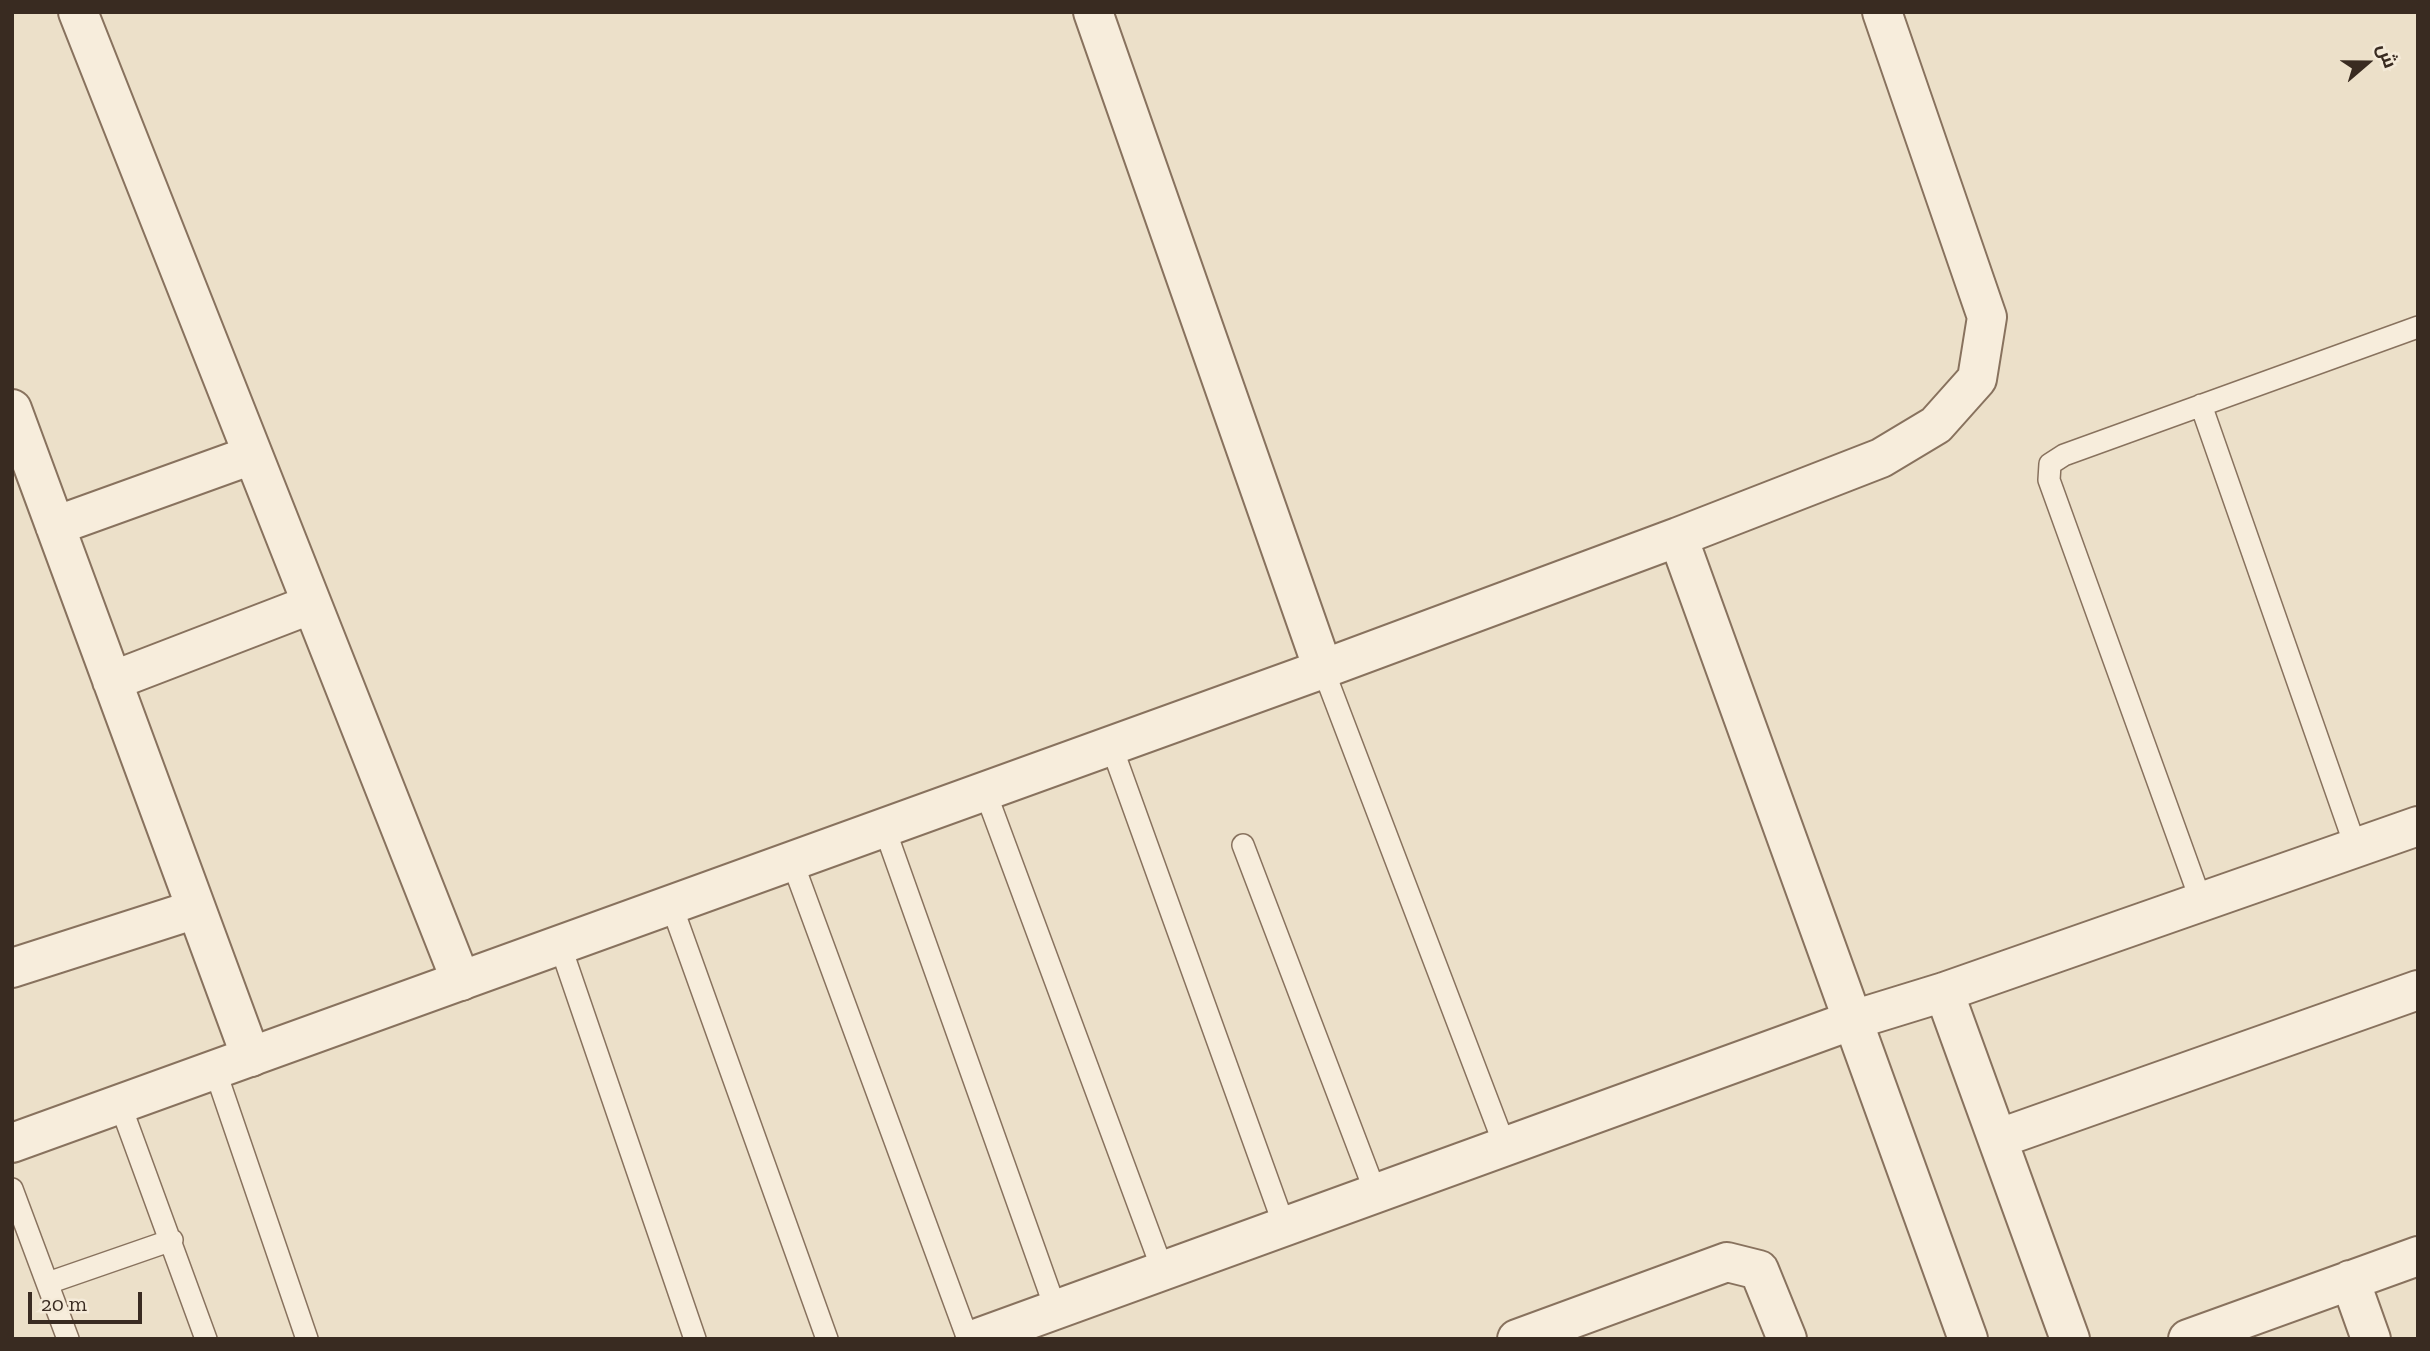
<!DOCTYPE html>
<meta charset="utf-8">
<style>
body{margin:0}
#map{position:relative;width:2430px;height:1351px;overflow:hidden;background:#ece0c9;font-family:"Zilla Slab",Cairo,serif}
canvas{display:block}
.frame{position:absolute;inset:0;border:14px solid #392b21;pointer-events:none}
.north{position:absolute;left:2332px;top:28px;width:70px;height:70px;-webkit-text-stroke:5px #f4ead8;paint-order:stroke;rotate:70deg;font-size:19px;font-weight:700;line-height:28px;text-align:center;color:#392b21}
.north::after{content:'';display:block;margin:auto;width:24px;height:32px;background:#392b21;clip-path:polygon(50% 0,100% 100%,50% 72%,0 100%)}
.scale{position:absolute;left:28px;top:1292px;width:114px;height:32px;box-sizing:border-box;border:4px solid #392b21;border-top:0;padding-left:9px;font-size:21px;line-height:24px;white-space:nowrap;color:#392b21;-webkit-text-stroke:5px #f4ead8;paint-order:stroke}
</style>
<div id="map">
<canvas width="2430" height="1351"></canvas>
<div class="frame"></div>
<div class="north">ش</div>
<div class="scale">20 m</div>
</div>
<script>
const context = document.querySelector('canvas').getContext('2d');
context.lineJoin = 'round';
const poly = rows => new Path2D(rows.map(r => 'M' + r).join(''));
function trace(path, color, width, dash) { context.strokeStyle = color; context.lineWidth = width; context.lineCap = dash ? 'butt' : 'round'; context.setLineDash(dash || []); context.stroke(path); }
const service = poly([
 [2201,405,2356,848],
 [1323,669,1506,1149],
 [1111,745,1285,1228],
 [985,791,1163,1271],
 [884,827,1056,1310],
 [1243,845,1376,1194],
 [792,861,968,1339],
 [2201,901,2049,480,2050,464,2064,455,2418,327],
 [671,904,827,1339],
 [560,945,695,1339],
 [215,1070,307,1339],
 [120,1104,206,1339],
 [12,1189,68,1339],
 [48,1283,172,1240]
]);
const minor = poly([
 [78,12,461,981],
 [1093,12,1323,669],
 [12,409,251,1057],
 [55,526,252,455],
 [112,681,312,604],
 [12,968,196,909],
 [1944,992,2070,1339],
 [2000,1138,2418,990],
 [2350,1280,2371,1339],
 [975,1339,1853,1020,1944,992,2418,826],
 [1517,1339,1727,1262,1759,1270,1787,1339],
 [2188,1339,2418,1256]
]);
const tertiary = poly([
 [1882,12,1987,317,1977,379,1936,425,1881,458,1678,537,1968,1339],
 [12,1143,1323,669,1678,537]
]);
trace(service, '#88725e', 24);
trace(minor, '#88725e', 42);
trace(tertiary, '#88725e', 42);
trace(service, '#f7eddc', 21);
trace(minor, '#f7eddc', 38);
trace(tertiary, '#f7eddc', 38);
</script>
